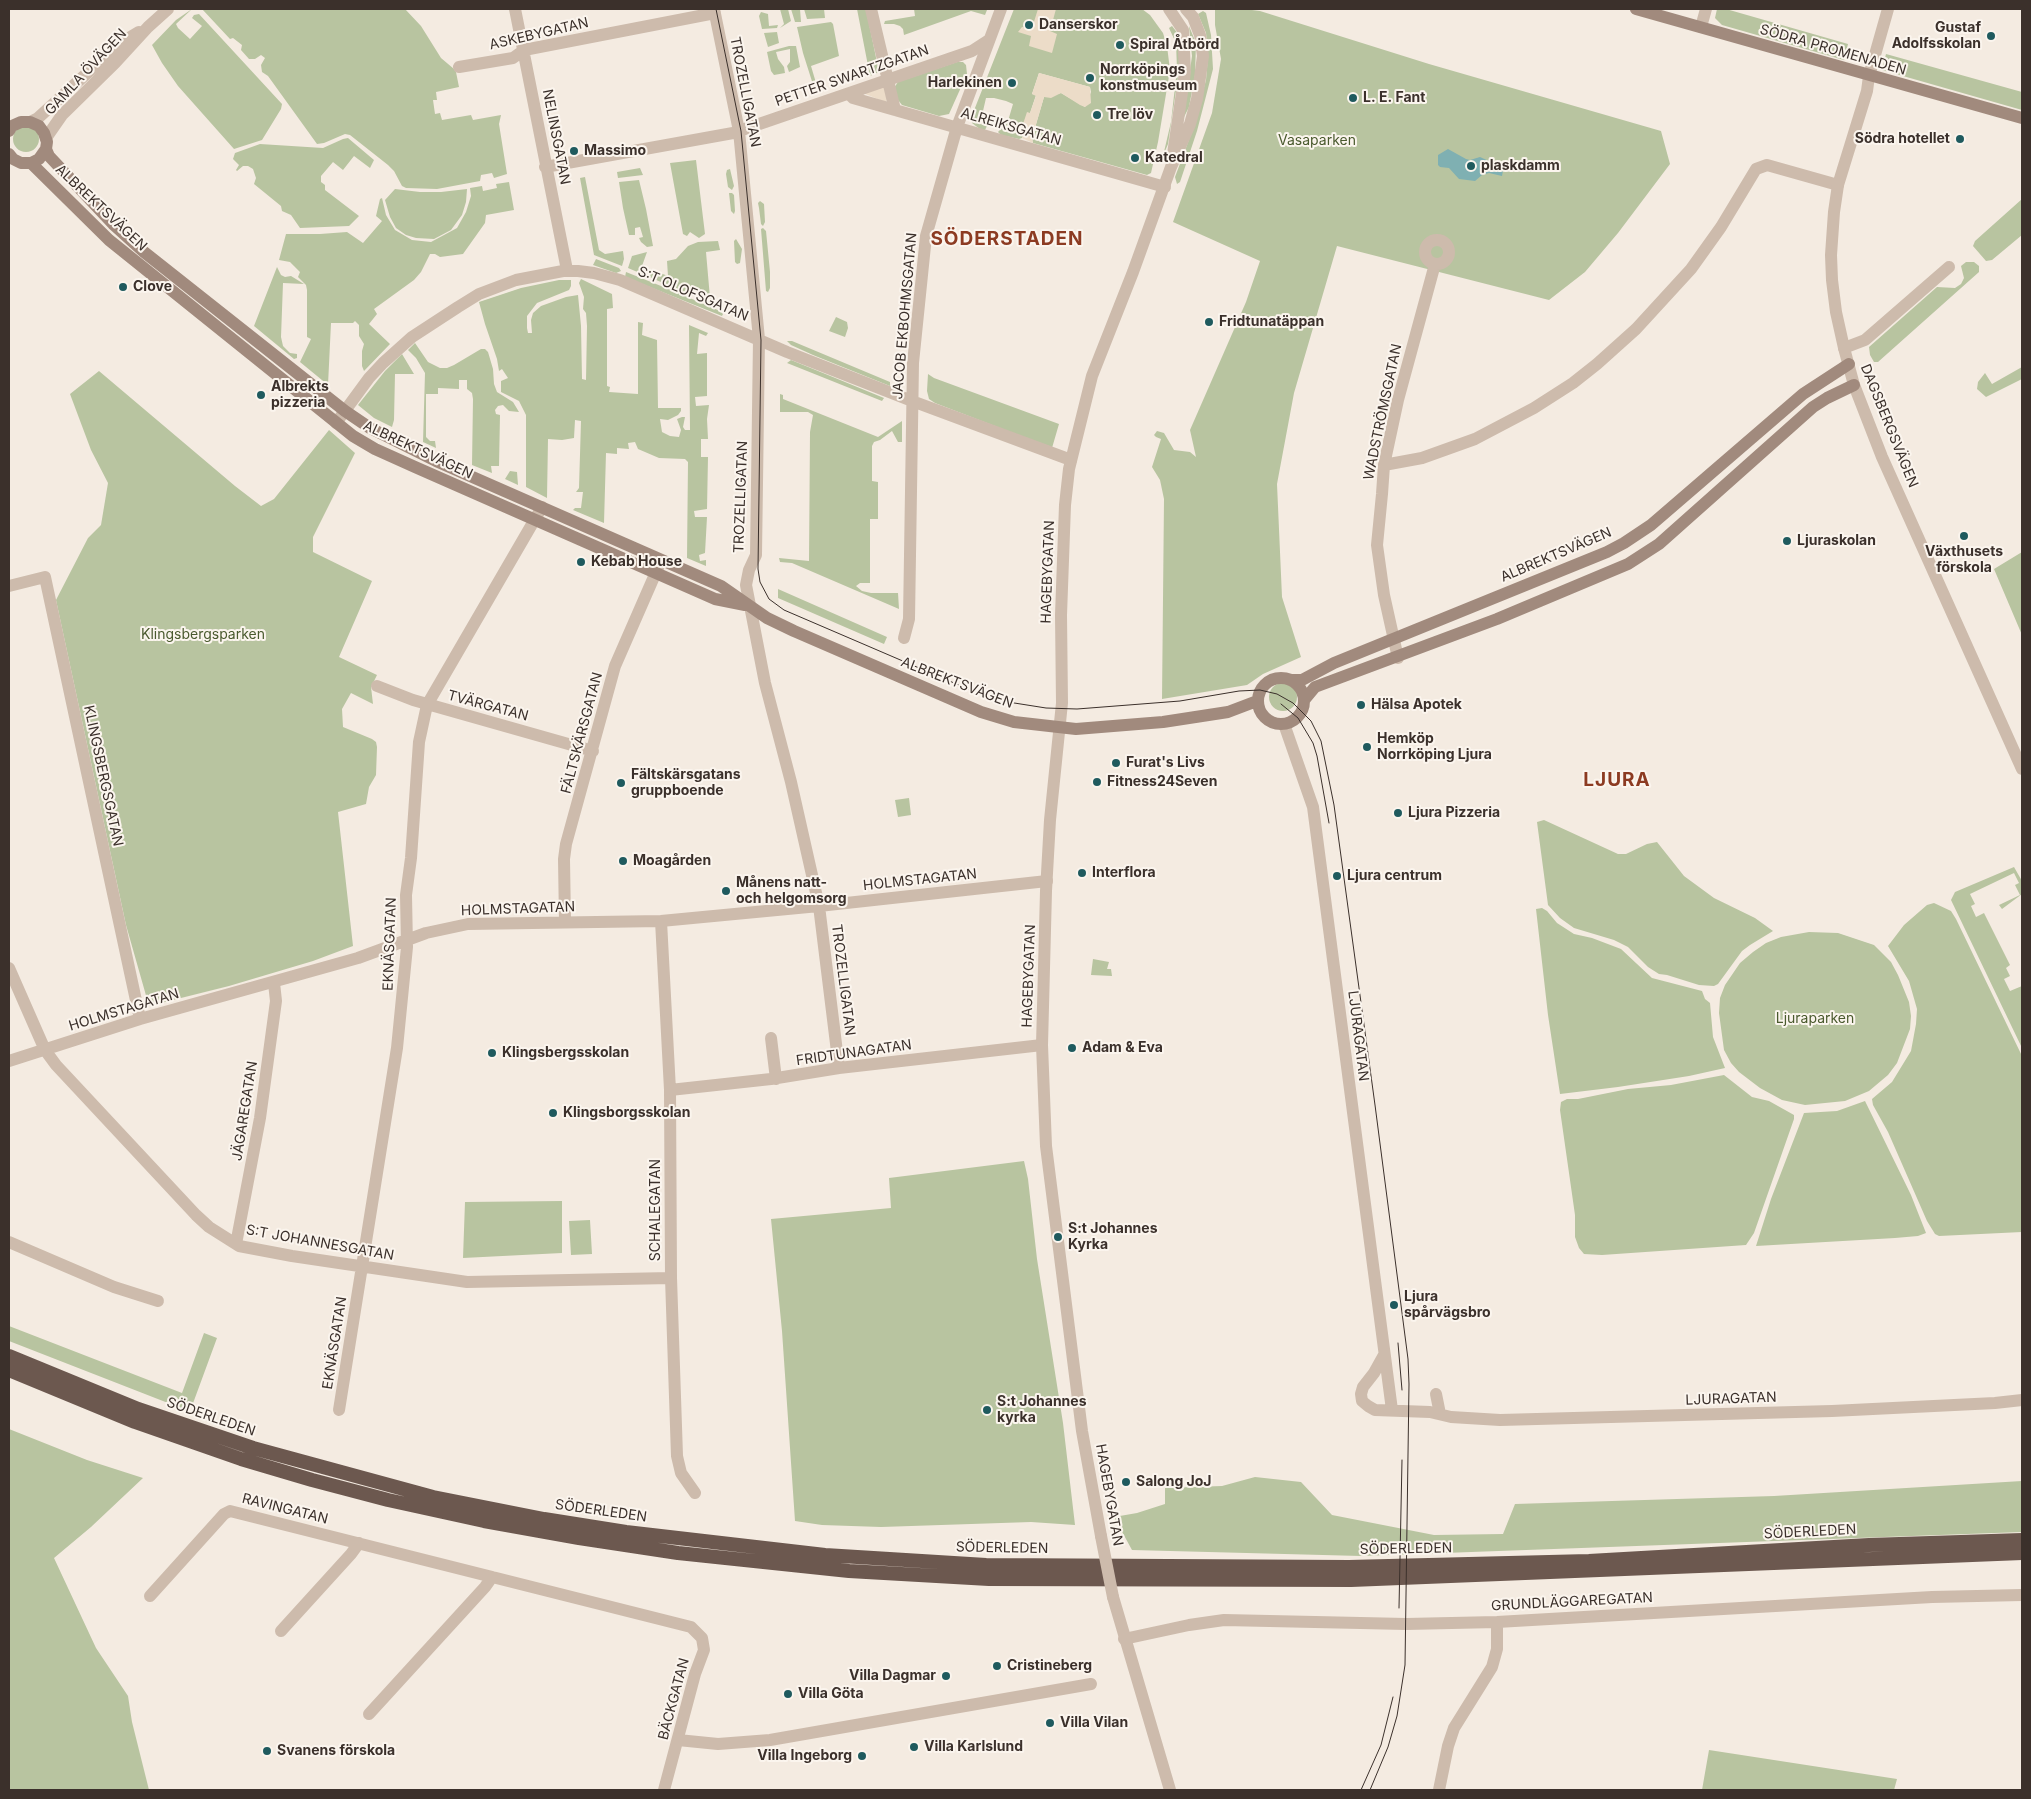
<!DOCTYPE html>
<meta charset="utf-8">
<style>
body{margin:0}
#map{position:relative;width:2031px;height:1799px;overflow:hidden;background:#f4ebe1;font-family:Inter,sans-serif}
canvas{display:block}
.frame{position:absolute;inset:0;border:10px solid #3b302b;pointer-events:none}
</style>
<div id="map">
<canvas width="2031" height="1799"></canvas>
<div class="frame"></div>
</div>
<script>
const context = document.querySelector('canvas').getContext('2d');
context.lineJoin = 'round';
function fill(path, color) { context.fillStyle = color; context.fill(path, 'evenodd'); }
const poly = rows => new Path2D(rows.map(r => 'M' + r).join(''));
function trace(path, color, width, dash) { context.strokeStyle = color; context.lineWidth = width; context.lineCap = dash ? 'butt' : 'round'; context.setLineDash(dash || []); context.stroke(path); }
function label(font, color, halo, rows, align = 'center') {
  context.font = font + ' Inter,sans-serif'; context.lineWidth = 4; context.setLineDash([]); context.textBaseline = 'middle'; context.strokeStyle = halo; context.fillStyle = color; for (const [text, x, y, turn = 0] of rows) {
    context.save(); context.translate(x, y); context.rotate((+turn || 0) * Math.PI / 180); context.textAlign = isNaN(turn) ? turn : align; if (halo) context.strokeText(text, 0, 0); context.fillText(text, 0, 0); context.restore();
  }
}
fill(poly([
 [192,9,176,24,178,28,190,39,202,26,192,18,194,15,199,14,282,104,281,109,262,140,234,149,178,86,162,63,152,45,176,20],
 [202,9,405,9,421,26,441,58,454,69,456,72,459,87,436,92,437,100,433,100,435,114,440,113,442,120,471,115,473,120,501,115,499,124,507,174,494,178,492,173,481,175,480,181,437,189,406,188,402,186,394,171,388,165,350,135,345,134,324,143,317,144,268,76,262,72,261,65,265,58,261,55,255,59,249,59,241,50,242,45,233,38,230,39],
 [780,9,788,9,791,21,780,28,784,24],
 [791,9,800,9,801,22,795,22],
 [804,9,824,9,825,18,807,19],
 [857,9,866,9,879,72,870,76],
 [914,9,981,9,987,10,985,15,971,11,904,35,903,29,900,26,894,24,884,24,885,21,915,16],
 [1014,9,1142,9,1150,15,1163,33,1167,46,1170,70,1158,142,1151,173,1147,175,1033,143,1032,138,1044,97,1061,93,1085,107,1091,92,1090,87,1039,73,1032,94,1036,95,1030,113,1024,124,1027,125,1022,138,1019,139,1001,135,998,132,1008,121,1013,104,1006,101,994,98,986,98,980,124,987,126,985,130,981,130,972,123,971,118],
 [1215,9,1244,9,1260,11,1429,64,1661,131,1670,164,1618,233,1585,272,1549,300,1337,246,1294,393,1277,484,1282,597,1301,657,1263,674,1247,685,1162,699,1164,499,1160,480,1152,467,1161,439,1156,437,1154,435,1157,431,1164,433,1174,450,1190,452,1196,457,1190,430,1246,302,1260,261,1173,222,1212,113,1221,59,1215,25],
 [1717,9,1726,9,1848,44,1844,60,1722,25,1715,18],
 [1203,11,1206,13,1211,35,1213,69,1197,131,1180,182,1177,184,1175,177,1193,129,1206,80,1208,56,1206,33,1198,14],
 [761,12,768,14,769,26,778,25,777,28,762,29,759,16],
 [831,22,833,24,839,56,811,66,819,93,816,94,803,53,797,27],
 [1172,26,1179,35,1180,64,1168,144,1163,156,1171,122,1177,69,1176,43,1169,28],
 [1189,26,1196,43,1195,75,1189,107,1183,119,1192,56],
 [777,32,779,43,768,47,764,33],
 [789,46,796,46,800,67,789,72,787,66,790,62,790,49,776,52,778,59,784,67,785,73,774,75,771,71,767,52],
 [1886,54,2022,92,2022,110,1882,70],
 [957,62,963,62,966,65,967,74,949,114,939,116,902,105,898,100,894,88,898,82],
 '13 139a13 13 0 1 1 26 0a13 13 0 1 1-26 0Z',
 [348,138,374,160,370,168,354,156,343,170,333,162,321,176,321,182,325,185,325,190,359,216,349,226,300,228,291,215,282,211,281,206,254,184,256,178,253,169,248,166,243,166,237,171,236,170,239,165,233,159,235,153,260,144,323,148,343,139],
 [696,160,705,234,699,238,690,232,687,236,683,234,670,163],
 [640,168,643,175,618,178,617,172],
 [730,169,734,186,732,190,728,187,726,174,727,170],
 [585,177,599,250,605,254,623,251,624,259,622,266,594,255,580,178],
 [639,180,646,209,653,246,647,247,641,242,639,238,643,237,640,227,635,228,635,235,629,235,623,208,619,182],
 [509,182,514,210,486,215,485,223,463,254,440,257,435,254,430,254,421,272,414,280,374,309,377,314,369,324,390,344,364,371,362,366,362,351,364,344,359,336,359,325,355,321,353,323,331,323,328,385,300,362,311,339,307,337,307,290,306,285,298,277,300,272,290,262,279,260,286,234,320,234,347,232,363,243,382,221,376,216,380,199,382,198,386,215,395,230,412,240,431,242,457,228,466,212,471,196,470,188,482,186,483,191,497,188,496,184],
 [395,189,420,192,441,192,467,189,466,202,462,215,451,230,434,239,416,238,406,235,396,228,390,217,385,200],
 [729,193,732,193,734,195,735,211,734,214,731,211],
 [2022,199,2022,235,1992,260,1986,261,1973,246,1975,241],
 [760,201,764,204,765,222,763,226,761,224,759,208,758,203],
 [763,228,766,231,770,272,770,288,768,292,766,291,761,229],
 [736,239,742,249,740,263,737,264,735,262,734,241],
 [718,241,720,250,706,252,710,298,714,298,715,305,628,268,632,256,647,252,642,266,668,276,667,261,676,259,688,246,698,242],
 [596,259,619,268,621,271,616,273,593,265],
 [1966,262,1974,262,1979,266,1979,272,1878,362,1874,362,1870,355,1869,347,1937,287,1955,288,1961,284,1964,278,1961,266],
 [277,267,281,275,285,277,291,276,304,284,283,283,281,337,283,346,290,353,297,354,297,358,294,359,254,326],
 [626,272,671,290,720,311,723,314,722,316,625,277],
 [581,279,612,294,613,308,607,309,607,386,610,387,609,392,638,394,638,322,643,323,642,335,657,340,658,408,681,408,681,411,678,415,668,420,660,419,662,432,670,436,679,437,681,430,677,419,682,417,685,417,683,427,685,430,690,430,689,325,708,333,706,336,699,333,697,354,707,353,707,396,695,397,696,406,709,405,707,419,708,439,701,439,701,457,708,457,707,509,694,511,695,517,707,517,705,553,699,555,700,561,706,560,706,566,687,558,688,462,685,459,659,458,638,449,635,442,628,443,629,449,617,448,617,454,606,453,604,523,573,510,575,508,581,508,583,492,576,492,579,488,581,421,575,420,574,438,562,440,548,439,547,498,526,487,526,415,519,401,501,392,501,381,508,378,502,369,499,371,497,359,485,324,479,302,521,288,559,280,571,280,571,286,569,290,537,303,527,316,527,328,528,333,532,333,531,320,533,313,541,306,566,297,578,295,581,326,582,379,586,380,587,326,586,313,583,309,584,297,579,283],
 [836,317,847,322,848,328,845,337,829,331],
 [787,341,792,341,890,382,890,386,813,355,791,345],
 [415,343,428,362,440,368,447,368,454,365,481,349,485,349,488,352,493,369,494,384,497,392,513,402,519,412,509,411,503,405,498,406,495,410,496,414,500,415,499,466,491,466,492,473,472,465,473,399,472,393,467,389,467,380,459,380,459,389,438,388,438,394,426,394,426,437,430,441,435,441,436,448,423,442,425,373,416,358,408,350],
 [402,354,414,374,395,374,394,420,392,427,374,418,358,405,385,371],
 [791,360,828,375,884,398,882,401,787,363],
 [2022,367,2022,379,1986,397,1977,389,1978,382,1985,373,1992,384],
 [99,371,235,486,261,506,274,499,329,430,355,453,313,537,313,552,372,581,339,657,377,675,371,687,373,704,351,693,342,709,343,727,372,739,376,742,377,747,376,775,369,787,366,804,338,812,353,946,313,961,229,986,149,1006,126,925,56,600,88,538,101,525,108,483,91,450,70,394],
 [928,374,934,378,1059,424,1052,448,935,403,929,399,927,391],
 [780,394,783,395,783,399,878,437,902,421,902,442,898,442,892,431,880,440,874,442,872,446,872,481,878,482,878,519,870,519,870,583,860,583,856,586,862,591,871,593,898,593,899,609,792,563,780,562,779,558,809,561,810,432,813,415,808,412,780,412],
 [510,471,517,472,518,485,505,479],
 [2022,552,2022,635,1994,569],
 [778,589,887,637,884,644,778,598],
 '1269 697a14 14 0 1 1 28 0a14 14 0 1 1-28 0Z',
 [909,798,911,815,898,817,895,800],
 [1544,820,1618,854,1626,854,1647,844,1657,842,1684,876,1714,898,1755,918,1773,931,1750,945,1742,951,1718,984,1714,986,1699,985,1667,975,1659,974,1648,967,1628,947,1614,940,1574,928,1560,918,1548,905,1537,822],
 [2014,867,2022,881,2022,894,2002,909,1999,905,2020,895,2015,885,2019,883,2014,873,1970,894,1975,904,1971,906,1976,917,1984,913,2010,965,2006,968,2010,976,2004,979,2010,991,2022,986,2022,1048,1951,900,1955,892],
 [1934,903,1951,911,1956,919,2022,1056,2022,1232,1939,1236,1935,1234,1927,1221,1888,1132,1873,1105,1872,1099,1892,1082,1911,1051,1916,1024,1917,1009,1909,981,1888,946,1904,925,1927,905],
 [1542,908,1547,911,1557,923,1574,934,1592,938,1621,949,1652,978,1702,991,1705,999,1710,1003,1713,1037,1725,1068,1689,1076,1618,1087,1560,1094,1548,1015,1536,909],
 [1809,932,1838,933,1874,945,1891,962,1898,975,1909,1002,1911,1016,1910,1029,1897,1063,1888,1075,1869,1091,1845,1101,1805,1105,1782,1100,1760,1088,1739,1072,1731,1063,1724,1050,1719,1013,1720,998,1725,985,1740,963,1753,952,1766,943,1781,937],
 [1093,959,1109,962,1107,969,1111,969,1112,976,1091,975],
 [1724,1075,1752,1097,1769,1101,1794,1115,1794,1119,1754,1233,1746,1245,1602,1255,1584,1254,1579,1248,1575,1237,1575,1215,1560,1110,1561,1102,1567,1099,1578,1099,1628,1089,1671,1085],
 [1865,1101,1911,1195,1926,1233,1918,1236,1895,1238,1756,1246,1771,1199,1804,1113,1837,1111],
 [1024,1161,1028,1179,1037,1259,1063,1423,1075,1525,1031,1522,881,1527,822,1525,795,1521,782,1331,771,1219,891,1208,889,1178],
 [562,1201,562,1253,463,1258,465,1202],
 [590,1220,592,1254,571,1255,569,1221],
 [9,1326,182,1393,204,1333,217,1338,192,1406,186,1410,9,1341],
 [9,1429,87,1460,143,1478,91,1527,54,1558,96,1648,128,1696,132,1722,149,1790,9,1790],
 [1255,1477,1301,1482,1332,1515,1434,1535,1503,1534,1515,1504,1774,1496,2022,1481,2022,1532,1361,1556,1132,1550,1114,1517,1137,1513,1165,1504,1165,1488,1222,1486],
 [1709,1750,1897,1779,1894,1790,1702,1790]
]), '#b8c4a0');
fill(poly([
 [1038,9,1056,9,1050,31,1057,34,1052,53,1029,46,1031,36,1018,32,1022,27,1032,28],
 [1039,73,1090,87,1091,103,1085,107,1080,105,1061,93,1051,98,1044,97,1032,138,1033,143,1022,138,1027,125,1023,124,1027,112,1030,113,1036,96,1032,94],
 [884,87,887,100,885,102,863,93]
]), '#ecdcc8');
fill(poly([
 [1448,149,1466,159,1470,160,1480,157,1491,162,1499,161,1504,165,1502,176,1489,173,1482,175,1475,181,1459,179,1449,168,1440,167,1438,165,1438,155]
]), '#7fb0b2');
trace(poly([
 [515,9,567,270],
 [714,9,739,131,759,339,756,555,749,570,746,585,765,683,791,782,819,906,839,1068],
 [871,9,895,110],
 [1701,27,1706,9],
 [459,67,513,58,524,50,715,13],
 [1869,76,1888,9],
 [849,94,853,98,895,110,1165,187],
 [30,122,38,118,119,44,139,32],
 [46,138,62,115,115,63,148,27,168,9],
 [545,167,733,133,972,51,989,40],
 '1425 252a12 12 0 1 1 24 0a12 12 0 1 1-24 0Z',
 [1844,348,1865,340,1949,267],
 [336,423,369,378,383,363,412,337,458,307,479,294,516,280,563,271,578,271,594,273,620,280,787,352,912,401,1071,460],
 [1384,465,1422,458,1475,439,1534,408,1573,383,1597,364,1636,329,1691,269,1721,227,1756,169,1767,165,1838,185],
 [9,586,45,577,140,1019],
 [904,638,909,619,913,363,926,236,957,127,1001,9],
 [1398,658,1384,595,1377,545,1382,494,1384,465,1398,400,1435,264],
 [377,686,413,700,593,751],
 [1284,724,1313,807,1392,1410],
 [661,921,670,1090,671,1278,677,1456,681,1473,695,1493],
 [565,922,564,859,566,844,615,666,660,563],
 [9,968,45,1050,56,1065,196,1215,209,1227,239,1246,292,1256,467,1282,671,1278],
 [771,1038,776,1079],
 [9,1061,140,1019,358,958,426,933,468,924,661,921,819,906,1047,881],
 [670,1090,771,1079,839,1068,1042,1045],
 [9,1242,114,1287,158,1301],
 [236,1244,260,1118,276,1001,274,983],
 [1384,1355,1374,1373,1363,1387,1361,1394,1362,1401,1368,1406,1375,1410,1430,1412,1451,1417,1500,1420,1832,1411,1995,1403,2022,1400],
 [1436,1394,1440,1414],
 [339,1410,397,1048,407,947,406,895,411,858,419,742,427,705,542,507],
 [150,1596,224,1514,230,1511,691,1627,702,1638,704,1650,695,1674,664,1790],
 [281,1631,351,1554,359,1543],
 [1124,1639,1189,1625,1224,1620,1406,1624,1497,1622,1932,1597,2022,1595],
 [369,1714,485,1587,492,1577],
 [678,1740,718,1744,770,1740,1091,1684],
 [1439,1790,1448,1746,1454,1728,1492,1667,1497,1649,1497,1622]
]), '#cdbbac', 12);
trace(poly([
 [1169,9,1183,30,1185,72,1173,154],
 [1869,76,1867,91,1838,185,1834,212,1831,255,1832,280,1836,312,1844,348,1854,385,1882,457,2022,769],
 [1101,1536,1082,1431,1046,1146,1042,1045,1046,891,1050,820,1062,703,1061,615,1065,505,1069,469,1092,376,1133,272,1171,167,1190,124,1197,99,1203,56,1200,35,1193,17,1186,9],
 [1113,1597,1170,1790]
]), '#cdbbac', 12);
trace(poly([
 [1636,9,2022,118],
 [9,131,12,126,21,122,30,122,39,126,44,133,47,142,46,149,39,159,31,163,21,163,13,159,9,154],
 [46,149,49,156,113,224,144,252,345,411,370,428,436,461,721,586,767,618,794,631,981,712,1014,722,1076,729,1163,722,1228,712,1257,701],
 [31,163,109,240,353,436,375,449,415,467,715,599,745,605],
 '1258 701a23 23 0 1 1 46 0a23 23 0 1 1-46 0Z',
 [1290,680,1302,680,1334,663,1607,552,1624,543,1651,525,1803,394,1849,364],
 [1305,699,1315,687,1497,619,1628,564,1659,544,1813,407,1827,398,1854,385]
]), '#a18a7d', 12);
trace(poly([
 [9,1356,138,1409,253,1448,433,1497,544,1519,626,1532,825,1555,986,1565,1349,1567,1589,1561,1869,1545,2022,1540],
 [9,1370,135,1422,241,1459,312,1480,388,1500,484,1521,579,1538,678,1553,849,1571,989,1579,1351,1580,2022,1553]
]), '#6c584f', 14);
trace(poly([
 [716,9,741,131,761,340,758,569,760,582,769,599,784,610,968,689,1008,702,1046,708,1077,709,1180,701,1239,691,1260,690,1277,694,1293,703,1311,721,1321,741,1334,805,1375,1105,1408,1359,1409,1384,1405,1665,1397,1716,1388,1747,1370,1790],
 [1281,704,1298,718,1313,743,1317,756,1329,823],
 [1398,1343,1402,1390],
 [1399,1608,1402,1460],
 [1361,1790,1381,1745,1393,1697]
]), '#3b302b', 1);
trace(poly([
 [1101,1536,1113,1597]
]), '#cdbbac', 12);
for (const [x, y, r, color] of [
 [1029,25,5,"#1f5a5e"],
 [1991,36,5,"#1f5a5e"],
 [1120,45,5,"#1f5a5e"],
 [1090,78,5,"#1f5a5e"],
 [1012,83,5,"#1f5a5e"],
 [1353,98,5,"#1f5a5e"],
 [1097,115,5,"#1f5a5e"],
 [1960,139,5,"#1f5a5e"],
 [574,151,5,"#1f5a5e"],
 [1135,158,5,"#1f5a5e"],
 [1471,166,5,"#1f5a5e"],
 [123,287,5,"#1f5a5e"],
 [1209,322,5,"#1f5a5e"],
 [261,395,5,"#1f5a5e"],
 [1964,536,5,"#1f5a5e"],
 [1787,541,5,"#1f5a5e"],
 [581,562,5,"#1f5a5e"],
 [1361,705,5,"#1f5a5e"],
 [1367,747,5,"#1f5a5e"],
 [1116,763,5,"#1f5a5e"],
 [1097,782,5,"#1f5a5e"],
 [621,783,5,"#1f5a5e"],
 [1398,813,5,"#1f5a5e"],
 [623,861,5,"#1f5a5e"],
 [1082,873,5,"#1f5a5e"],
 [1337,876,5,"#1f5a5e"],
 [726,891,5,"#1f5a5e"],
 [1072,1048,5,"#1f5a5e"],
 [492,1053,5,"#1f5a5e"],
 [553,1113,5,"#1f5a5e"],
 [1058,1237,5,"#1f5a5e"],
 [1394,1305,5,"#1f5a5e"],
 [987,1410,5,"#1f5a5e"],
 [1126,1482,5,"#1f5a5e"],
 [997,1666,5,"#1f5a5e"],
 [946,1676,5,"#1f5a5e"],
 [788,1694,5,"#1f5a5e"],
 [1050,1723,5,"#1f5a5e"],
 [914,1747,5,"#1f5a5e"],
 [267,1751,5,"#1f5a5e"],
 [862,1756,5,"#1f5a5e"]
]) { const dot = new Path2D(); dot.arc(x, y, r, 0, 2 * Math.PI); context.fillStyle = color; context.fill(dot); trace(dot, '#fbf5ee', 2); }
label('bold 14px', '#3b302b', '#fbf5ee', [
 ["Danserskor",1039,25],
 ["Gustaf",1981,28,"right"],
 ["Adolfsskolan",1981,44,"right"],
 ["Spiral Åtbörd",1130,45],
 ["Norrköpings",1100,70],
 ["konstmuseum",1100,86],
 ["Harlekinen",1002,83,"right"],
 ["L. E. Fant",1363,98],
 ["Tre löv",1107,115],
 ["Södra hotellet",1950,139,"right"],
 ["Massimo",584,151],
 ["Katedral",1145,158],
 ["plaskdamm",1481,166],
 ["Clove",133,287],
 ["Fridtunatäppan",1219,322],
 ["Albrekts",271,387],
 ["pizzeria",271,403],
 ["Ljuraskolan",1797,541],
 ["Växthusets",1964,552,"center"],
 ["förskola",1964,568,"center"],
 ["Kebab House",591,562],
 ["Hälsa Apotek",1371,705],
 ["Hemköp",1377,739],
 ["Norrköping Ljura",1377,755],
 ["Furat's Livs",1126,763],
 ["Fältskärsgatans",631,775],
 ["gruppboende",631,791],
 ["Fitness24Seven",1107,782],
 ["Ljura Pizzeria",1408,813],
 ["Moagården",633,861],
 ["Interflora",1092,873],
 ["Ljura centrum",1347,876],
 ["Månens natt-",736,883],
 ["och helgomsorg",736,899],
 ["Adam & Eva",1082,1048],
 ["Klingsbergsskolan",502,1053],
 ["Klingsborgsskolan",563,1113],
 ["S:t Johannes",1068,1229],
 ["Kyrka",1068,1245],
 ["Ljura",1404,1297],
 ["spårvägsbro",1404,1313],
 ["S:t Johannes",997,1402],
 ["kyrka",997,1418],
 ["Salong JoJ",1136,1482],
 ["Cristineberg",1007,1666],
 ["Villa Dagmar",936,1676,"right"],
 ["Villa Göta",798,1694],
 ["Villa Vilan",1060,1723],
 ["Villa Karlslund",924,1747],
 ["Svanens förskola",277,1751],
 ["Villa Ingeborg",852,1756,"right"]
], 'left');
label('14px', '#3b302b', '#fbf5ee', [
 ["ASKEBYGATAN",539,34,-13],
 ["SÖDRA PROMENADEN",1833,50,16],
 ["GAMLA ÖVÄGEN",86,72,-47],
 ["PETTER SWARTZGATAN",852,76,-19],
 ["TROZELLIGATAN",745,92,79],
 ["ALREIKSGATAN",1011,127,16],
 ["NELINSGATAN",556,137,79],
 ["ALBREKTSVÄGEN",101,208,43],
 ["S:T OLOFSGATAN",693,294,23],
 ["JACOB EKBOHMSGATAN",905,316,-85],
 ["WADSTRÖMSGATAN",1383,412,-78],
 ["DAGSBERGSVÄGEN",1889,426,68],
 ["ALBREKTSVÄGEN",418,450,25],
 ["TROZELLIGATAN",741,497,-88],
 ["ALBREKTSVÄGEN",1556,555,-23],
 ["HAGEBYGATAN",1048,572,-88],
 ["ALBREKTSVÄGEN",957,683,21],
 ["TVÄRGATAN",488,706,15],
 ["FÄLTSKÄRSGATAN",582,733,-75],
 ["KLINGSBERGSGATAN",103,776,78],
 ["HOLMSTAGATAN",920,880,-6],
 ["HOLMSTAGATAN",518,909,-2],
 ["EKNÄSGATAN",390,944,-88],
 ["HAGEBYGATAN",1029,976,-88],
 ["TROZELLIGATAN",843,980,83],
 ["HOLMSTAGATAN",124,1010,-17],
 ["LJURAGATAN",1358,1036,83],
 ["FRIDTUNAGATAN",854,1053,-8],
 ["JÄGAREGATAN",245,1111,-81],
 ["SCHALEGATAN",656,1210,-90],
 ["S:T JOHANNESGATAN",320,1243,10],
 ["EKNÄSGATAN",335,1343,-81],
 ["LJURAGATAN",1731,1399,-2],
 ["SÖDERLEDEN",211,1417,19],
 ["HAGEBYGATAN",1109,1495,80],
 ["RAVINGATAN",285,1509,14],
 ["SÖDERLEDEN",601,1511,8],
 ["SÖDERLEDEN",1810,1532,-3],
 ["SÖDERLEDEN",1002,1548,1],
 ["SÖDERLEDEN",1406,1549,-1],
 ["GRUNDLÄGGAREGATAN",1572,1602,-3],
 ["BÄCKGATAN",674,1699,-75]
]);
label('14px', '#4a5a2e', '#fbf5ee', [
 ["Vasaparken",1317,141],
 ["Klingsbergsparken",203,635],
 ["Ljuraparken",1815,1019]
]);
context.letterSpacing = '1px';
label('bold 19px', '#8c3b22', '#fbf5ee', [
 ["SÖDERSTADEN",1007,239],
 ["LJURA",1617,780]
]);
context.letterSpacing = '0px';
</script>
